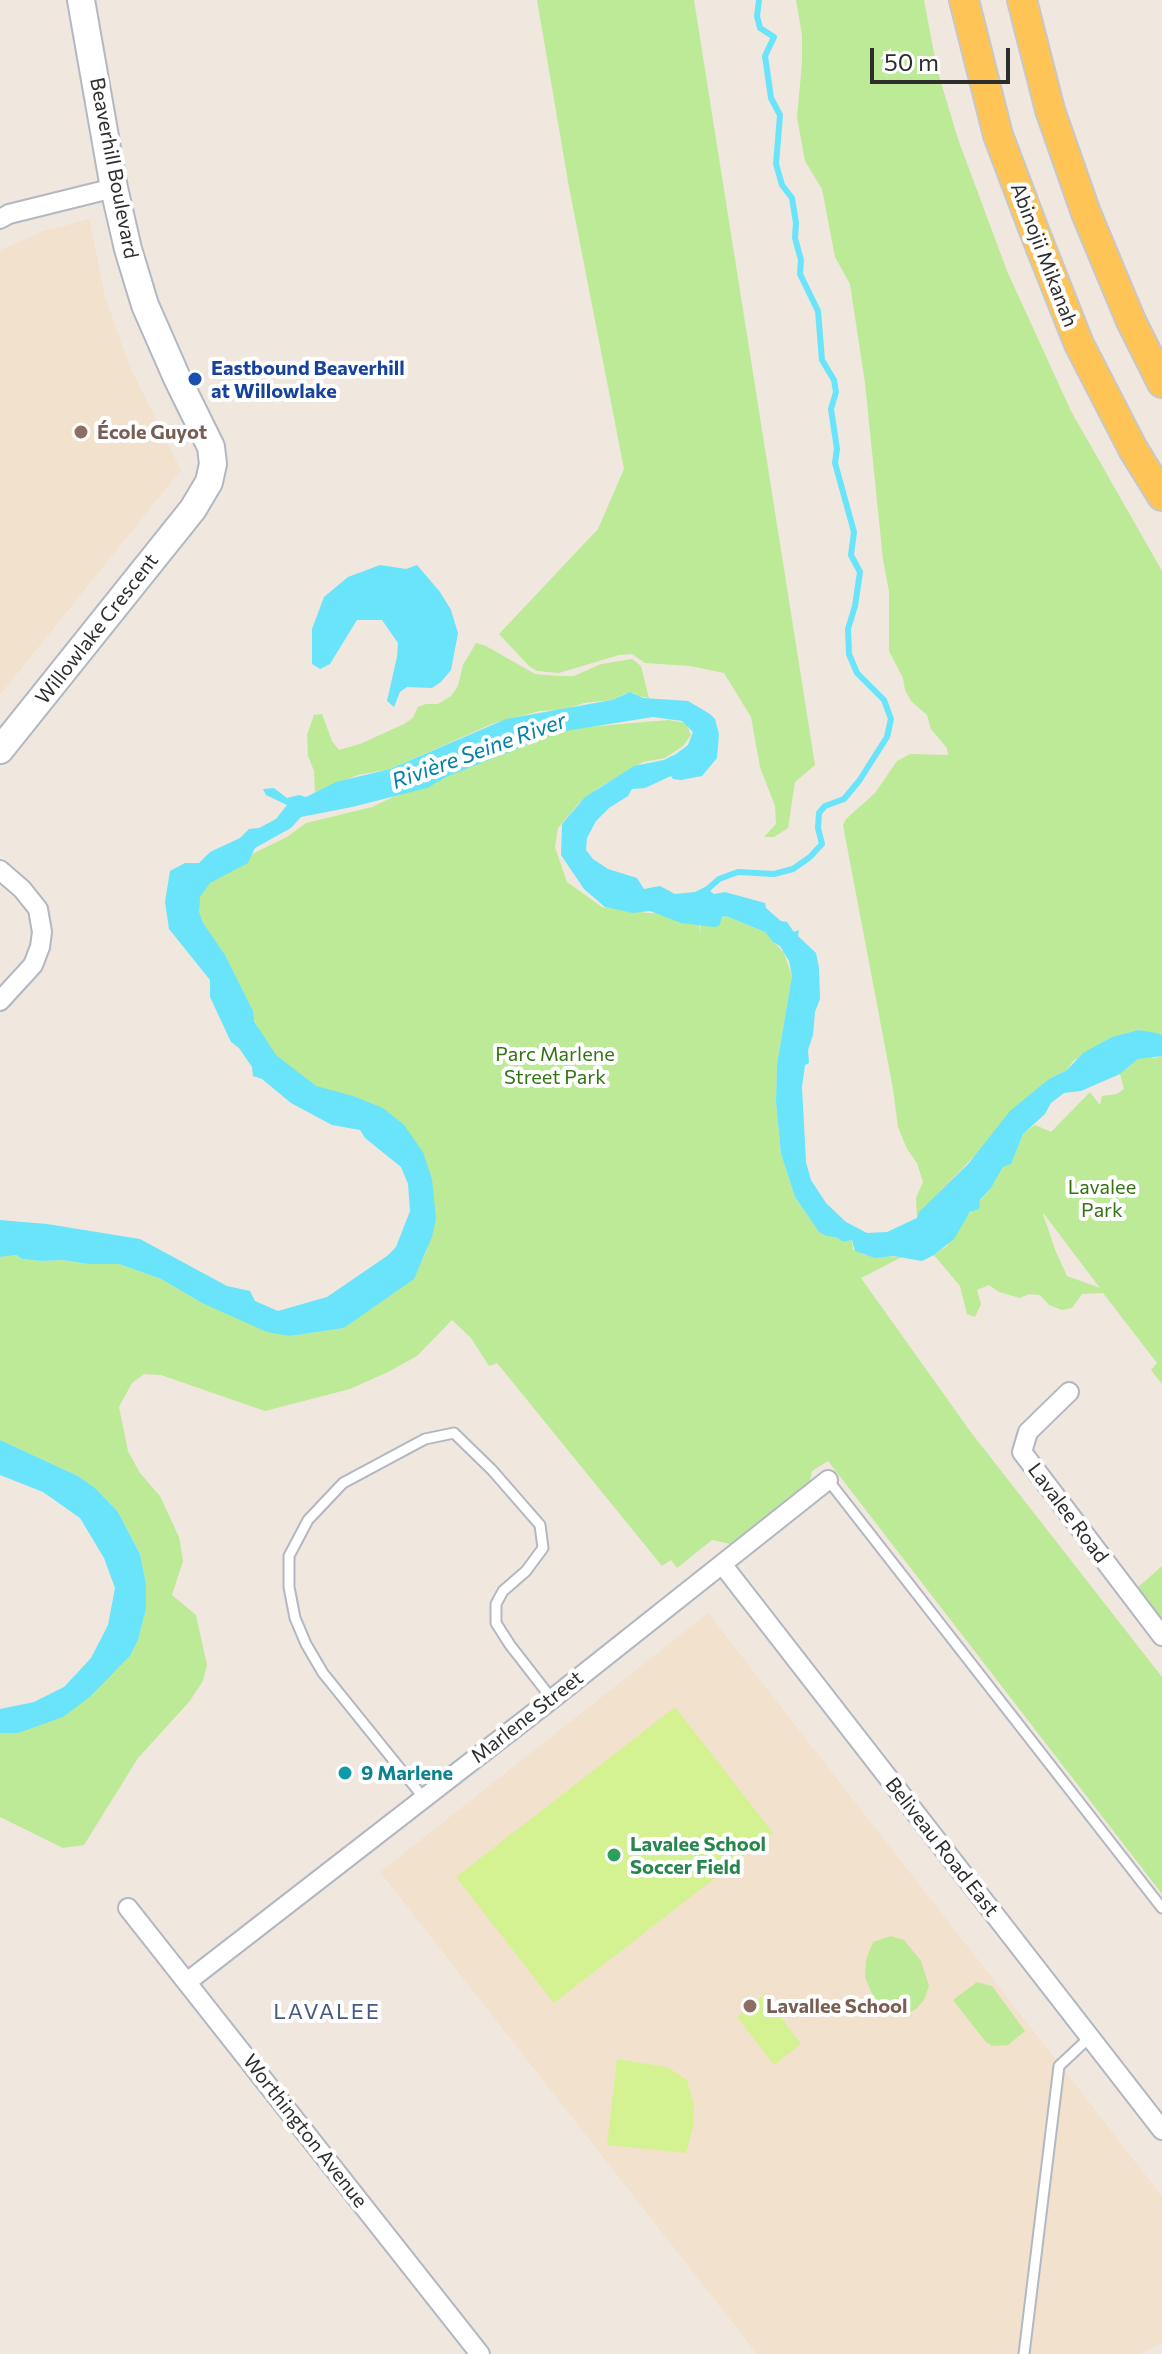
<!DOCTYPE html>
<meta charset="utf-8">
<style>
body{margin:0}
#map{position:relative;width:1162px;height:2354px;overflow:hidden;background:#f0e7df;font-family:Commissioner,sans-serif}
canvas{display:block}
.scale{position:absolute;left:870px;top:48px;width:140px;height:36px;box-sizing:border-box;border:4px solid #2d2d2d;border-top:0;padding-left:10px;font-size:24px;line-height:28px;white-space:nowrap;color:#2d2d2d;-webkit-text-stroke:6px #fff;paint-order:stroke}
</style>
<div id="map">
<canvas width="1162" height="2354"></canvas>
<div class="scale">50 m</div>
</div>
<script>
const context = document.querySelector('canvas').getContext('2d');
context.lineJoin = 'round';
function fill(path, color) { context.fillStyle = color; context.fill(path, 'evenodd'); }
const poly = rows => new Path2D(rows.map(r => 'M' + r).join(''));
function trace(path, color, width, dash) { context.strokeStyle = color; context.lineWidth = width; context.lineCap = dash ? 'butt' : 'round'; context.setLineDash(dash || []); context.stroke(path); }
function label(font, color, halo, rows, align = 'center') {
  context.font = font + ' Commissioner,sans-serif'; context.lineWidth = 8; context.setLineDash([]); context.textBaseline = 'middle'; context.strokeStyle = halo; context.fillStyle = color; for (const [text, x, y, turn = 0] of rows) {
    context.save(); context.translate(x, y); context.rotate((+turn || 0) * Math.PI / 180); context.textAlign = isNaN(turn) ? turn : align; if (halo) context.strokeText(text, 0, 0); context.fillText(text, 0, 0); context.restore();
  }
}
fill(poly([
 [89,219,105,296,129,365,181,470,0,695,0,250,44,231],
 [708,1613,1162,2196,1162,2343,1141,2354,757,2354,380,1872]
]), '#f2e2cd');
fill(poly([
 [537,0,694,0,815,765,795,782,788,828,774,837,764,837,776,824,775,806,760,767,751,717,724,673,690,666,645,663,632,654,619,655,559,673,537,671,529,666,499,634,598,529,624,469,569,187],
 [796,0,924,0,937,69,958,139,1007,271,1071,411,1162,571,1162,1035,1138,1030,1112,1037,1073,1061,1067,1070,1049,1079,920,1212,917,1218,916,1198,923,1182,917,1163,907,1149,898,1127,893,1089,843,825,846,819,875,793,897,761,910,754,948,755,947,748,931,729,927,715,911,701,905,690,903,678,889,651,889,591,883,560,865,383,850,284,835,257,822,189,805,161,797,117,802,63,802,35],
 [476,643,486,646,535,674,558,676,574,676,601,664,632,659,641,666,649,698,638,696,634,693,626,693,612,700,584,703,563,710,540,711,494,723,390,769,358,775,315,792,314,771,308,756,307,735,314,715,322,714,332,741,339,750,360,744,404,724,413,718,418,707,426,704,438,704,451,696,458,686,463,665],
 [668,720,686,723,691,735,683,746,665,758,643,762,598,788,579,803,558,828,555,847,567,882,602,907,648,913,697,914,701,936,700,925,707,925,726,916,765,932,784,953,792,976,777,1064,776,1102,781,1154,795,1197,819,1232,836,1237,843,1242,852,1240,853,1249,865,1255,902,1257,861,1278,970,1431,1162,1677,1162,1894,828,1461,812,1471,810,1481,731,1544,712,1540,677,1568,671,1560,662,1566,497,1363,489,1366,471,1338,452,1320,417,1356,388,1372,350,1389,265,1411,161,1375,144,1374,132,1383,119,1407,128,1451,140,1473,160,1496,179,1537,183,1561,172,1595,196,1615,207,1665,203,1681,189,1702,138,1758,84,1845,63,1848,0,1817,0,1733,18,1733,91,1696,130,1656,138,1640,146,1609,146,1584,140,1554,118,1512,95,1488,78,1476,0,1440,0,1257,15,1255,22,1259,41,1261,63,1260,88,1264,119,1264,161,1279,202,1303,290,1336,344,1328,413,1279,427,1250,411,1147,285,1076,186,897,250,855,287,837,306,823,372,807,454,768,552,730],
 [1148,1056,1154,1058,1162,1056,1162,1384,1151,1370,1157,1363,1103,1293,1082,1294,1072,1308,1062,1310,1049,1305,1040,1295,1029,1294,1020,1298,999,1292,989,1285,977,1290,981,1304,975,1317,967,1314,960,1286,934,1255,947,1246,965,1219,991,1188,1003,1167,1011,1163,1023,1134,1028,1130,1035,1125,1051,1132,1090,1092,1100,1105,1102,1096,1117,1094,1124,1089,1120,1074,1138,1059],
 [1043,1214,1044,1214,1100,1288,1067,1276,1056,1252],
 [1162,1566,1162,1621,1137,1588],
 [891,1936,904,1940,921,1961,929,1986,924,2000,916,2009,907,2014,889,2011,874,1999,865,1977,866,1960,873,1942],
 [977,1982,992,1986,1025,2031,1008,2045,992,2046,985,2041,953,2000]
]), '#bdea97');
fill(poly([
 [675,1707,773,1833,554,2003,456,1877],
 [764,1995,801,2044,774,2065,737,2017],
 [617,2059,667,2067,687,2080,694,2105,693,2126,686,2153,607,2145]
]), '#d4f292');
fill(poly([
 [380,565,406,569,417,565,440,592,451,610,458,633,451,670,441,682,432,688,407,687,400,692,394,707,387,701,397,657,398,643,382,620,357,620,330,664,320,669,312,664,312,629,324,597,348,577],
 [630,692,643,698,688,701,710,714,715,719,719,734,717,758,702,776,681,780,673,779,671,776,645,788,632,789,628,796,609,808,596,821,587,838,586,850,593,859,608,869,637,878,644,889,660,886,675,894,695,892,705,887,714,894,725,892,765,903,766,908,781,921,787,922,794,932,799,930,798,936,816,953,819,967,820,999,815,1012,813,1035,808,1050,809,1063,805,1065,802,1087,806,1162,811,1180,826,1203,846,1222,867,1233,887,1232,917,1218,919,1212,969,1163,1010,1111,1049,1079,1067,1070,1083,1053,1112,1037,1138,1030,1157,1033,1162,1035,1162,1056,1138,1059,1120,1074,1081,1091,1064,1093,1051,1103,1045,1114,1023,1134,1011,1164,1003,1167,991,1188,980,1200,979,1209,970,1212,954,1239,934,1255,922,1261,893,1256,875,1258,855,1251,852,1240,843,1242,836,1237,827,1236,819,1232,795,1197,781,1154,776,1102,777,1064,792,976,789,961,780,946,773,942,765,932,726,916,722,917,719,926,714,927,681,923,650,911,633,913,605,907,584,889,561,855,562,824,585,797,634,766,664,760,676,754,688,745,693,732,682,721,653,717,559,732,446,777,427,788,352,807,301,817,291,828,255,848,248,863,210,883,200,897,199,912,203,923,225,955,253,1011,254,1021,276,1055,316,1086,353,1096,383,1108,404,1125,423,1152,432,1179,436,1219,432,1237,414,1279,344,1328,290,1336,267,1332,202,1303,161,1279,119,1264,88,1264,63,1260,41,1261,22,1259,16,1255,0,1257,0,1220,47,1224,140,1239,227,1286,250,1291,255,1301,278,1311,327,1297,387,1256,396,1247,410,1211,408,1184,401,1167,365,1138,360,1130,332,1125,291,1103,262,1079,253,1076,252,1067,239,1048,231,1042,210,997,210,980,169,929,165,902,170,871,185,863,199,863,210,852,240,838,249,829,259,828,276,819,287,805,266,795,263,789,274,788,287,798,299,795,306,797,336,782,390,769,506,719,612,700],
 [0,1440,78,1476,95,1488,118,1512,140,1554,146,1584,146,1609,138,1640,130,1656,91,1696,63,1717,18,1733,0,1733,0,1709,34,1702,64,1687,91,1658,108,1625,115,1588,104,1558,80,1518,43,1492,0,1475]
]), '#6ae4fa');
trace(poly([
 [701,895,719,879,738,872,774,874,793,869,810,857,822,844,818,828,819,813,825,806,844,799,859,781,887,737,891,719,884,700,857,673,849,654,848,629,855,606,860,572,851,555,854,532,835,463,837,449,831,409,836,392,834,380,822,360,818,311,800,274,801,260,795,238,796,223,792,198,782,185,776,164,780,115,771,98,765,56,774,37,760,28,757,16,759,0]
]), '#6ae4fa', 6);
const lane = poly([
 [828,1480,1162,1908],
 [423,1797,323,1673,306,1644,295,1618,289,1587,289,1556,308,1520,343,1483,425,1439,454,1433,492,1470,540,1525,543,1548,526,1571,503,1591,496,1604,496,1623,510,1645,552,1699],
 [1024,2354,1059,2066,1090,2037]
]);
const street = poly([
 [0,219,9,214,114,188],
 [0,870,22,889,38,909,42,932,40,947,33,965,0,1001],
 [1069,1392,1028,1432,1022,1452,1162,1636],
 [722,1564,1162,2130],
 [128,1908,480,2354],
 [187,1982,552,1699,828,1480]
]);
const secondary = poly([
 [0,750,193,509,209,482,213,464,211,447,177,378,145,305,128,249,114,188,81,0]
]);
const primary = poly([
 [964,0,998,135,1035,233,1079,344,1133,449,1162,496],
 [1022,0,1050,110,1086,213,1131,321,1162,383]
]);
trace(lane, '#b3b7c2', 13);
trace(street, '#b3b7c2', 22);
trace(secondary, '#b3b7c2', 30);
trace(primary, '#c8c8c8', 32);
trace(lane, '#fff', 9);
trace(street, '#fff', 18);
trace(secondary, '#fff', 26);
trace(primary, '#fec456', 28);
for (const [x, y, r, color] of [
 [195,379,8,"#1a4fb4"],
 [81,432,8,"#8d6e63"],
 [345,1773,8,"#0f9aa8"],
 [614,1855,8,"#2e9e5b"],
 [750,2006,8,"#8d6e63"]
]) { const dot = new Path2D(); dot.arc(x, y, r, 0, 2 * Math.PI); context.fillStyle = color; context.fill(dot); trace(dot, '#fff', 3); }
label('20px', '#2d2d2d', '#fff', [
 ["Beaverhill Boulevard",114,168,79],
 ["Abinojii Mikanah",1044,255,69],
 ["Willowlake Crescent",97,629,-52],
 ["Lavalee Road",1068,1513,53],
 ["Marlene Street",527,1717,-38],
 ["Beliveau Road East",942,1847,52],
 ["Worthington Avenue",305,2131,52]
]);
label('bold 20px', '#164399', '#fff', [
 ["Eastbound Beaverhill",211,368],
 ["at Willowlake",211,391]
], 'left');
label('bold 20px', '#785e54', '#fff', [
 ["École Guyot",97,432],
 ["Lavallee School",766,2006]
], 'left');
label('20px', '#337314', '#fff', [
 ["Parc Marlene",555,1054],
 ["Street Park",555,1077],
 ["Lavalee",1102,1187],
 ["Park",1102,1210]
]);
label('bold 20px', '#0d838f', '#fff', [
 ["9 Marlene",361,1773]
], 'left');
label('bold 20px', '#27864d', '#fff', [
 ["Lavalee School",630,1844],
 ["Soccer Field",630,1867]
], 'left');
label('italic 22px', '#0280a6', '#fff', [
 ["Rivière Seine River",479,751,-20]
]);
context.letterSpacing = '2px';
label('22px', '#485a83', '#fff', [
 ["LAVALEE",327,2012]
]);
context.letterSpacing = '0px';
</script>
